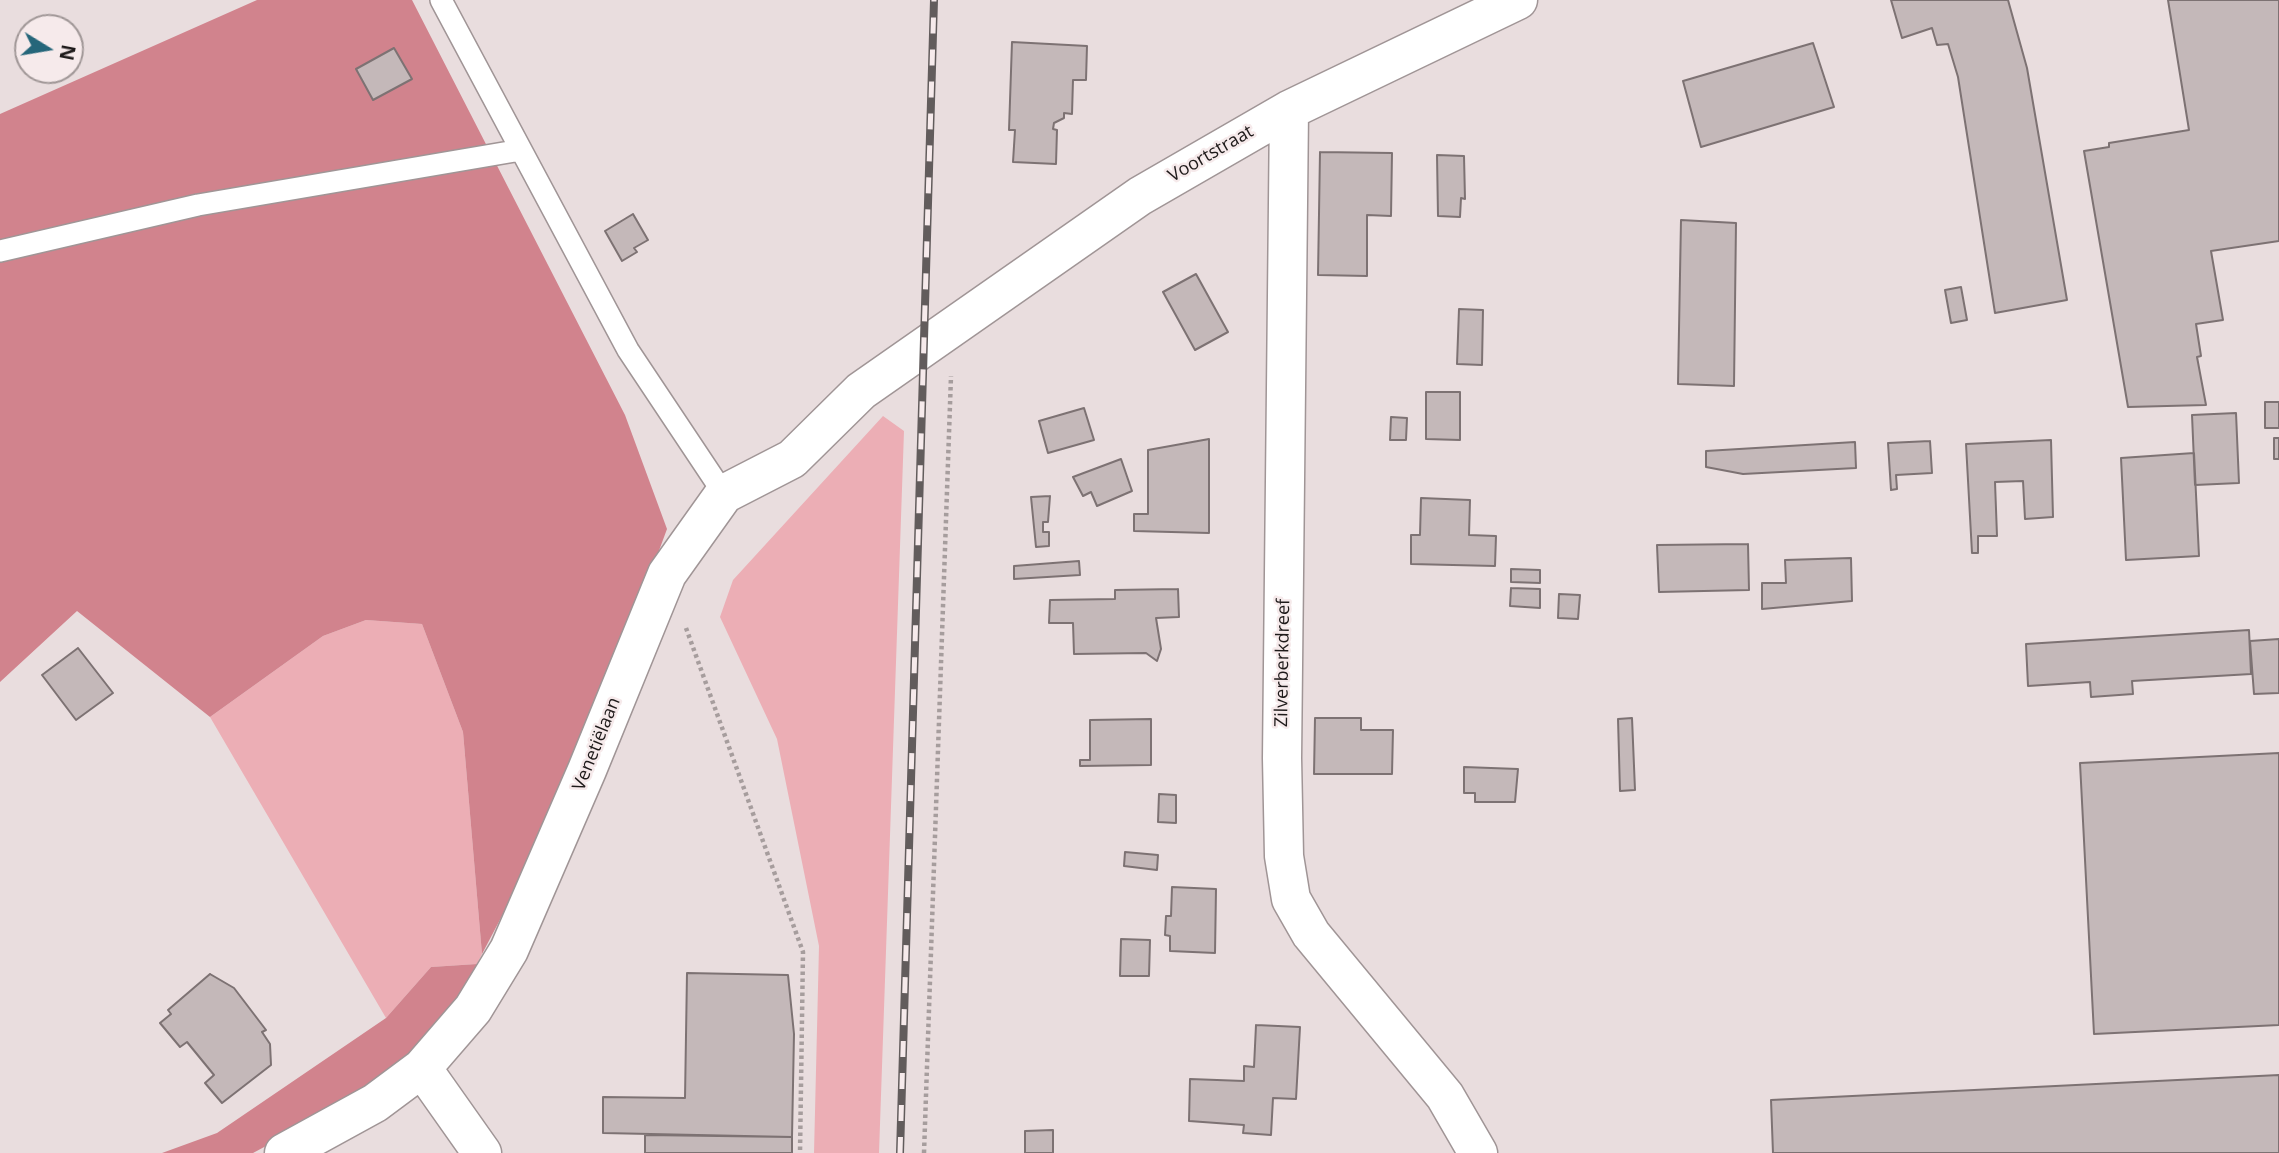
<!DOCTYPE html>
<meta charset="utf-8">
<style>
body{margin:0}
#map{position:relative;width:2279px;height:1153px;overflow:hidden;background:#e9ddde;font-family:"Open Sans",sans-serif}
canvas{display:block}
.north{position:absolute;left:14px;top:14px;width:70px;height:70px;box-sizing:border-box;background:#f6eaeb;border:2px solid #a09797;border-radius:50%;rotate:101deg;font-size:19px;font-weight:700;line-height:28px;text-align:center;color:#1e1a1a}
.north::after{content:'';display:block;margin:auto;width:24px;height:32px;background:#25667a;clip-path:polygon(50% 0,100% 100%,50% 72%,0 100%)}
</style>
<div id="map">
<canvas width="2279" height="1153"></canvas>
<div class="north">N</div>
</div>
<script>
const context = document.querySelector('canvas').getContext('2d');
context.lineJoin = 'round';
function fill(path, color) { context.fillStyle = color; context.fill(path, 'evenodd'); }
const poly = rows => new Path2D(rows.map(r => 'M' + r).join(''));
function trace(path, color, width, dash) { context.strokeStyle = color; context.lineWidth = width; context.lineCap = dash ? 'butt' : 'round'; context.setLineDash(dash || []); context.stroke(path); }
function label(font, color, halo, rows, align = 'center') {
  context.font = font + ' "Open Sans",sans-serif'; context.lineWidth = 5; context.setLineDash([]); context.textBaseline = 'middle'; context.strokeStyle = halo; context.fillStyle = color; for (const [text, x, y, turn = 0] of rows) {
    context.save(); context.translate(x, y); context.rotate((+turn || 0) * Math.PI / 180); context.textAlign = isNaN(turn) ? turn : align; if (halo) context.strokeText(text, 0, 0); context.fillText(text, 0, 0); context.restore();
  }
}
fill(poly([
 [883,416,904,431,879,1153,814,1153,819,946,777,739,720,617,733,580],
 [366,620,422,624,463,732,482,954,477,964,431,967,386,1018,210,717,323,636]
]), '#ecaeb5');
fill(poly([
 [257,0,412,0,625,415,667,529,576,775,482,954,463,732,422,624,366,620,323,636,210,717,77,611,0,682,0,114],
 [477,964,468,983,400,1074,253,1153,162,1153,217,1133,386,1018,431,967]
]), '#d1838d');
const building = poly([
 [1891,0,2008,0,2027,68,2067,300,1995,313,1958,77,1948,44,1937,45,1932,28,1902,38,1891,0],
 [2168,0,2279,0,2279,241,2211,251,2223,320,2196,324,2201,356,2197,357,2206,405,2128,407,2084,151,2109,147,2109,143,2189,130,2168,0],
 [1012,42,1087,46,1086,80,1073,80,1072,114,1064,113,1064,118,1054,123,1053,129,1057,130,1056,164,1013,162,1015,130,1009,130,1012,42],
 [1813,43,1834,107,1701,147,1683,81,1813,43],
 [394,48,412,79,373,100,356,69,394,48],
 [1320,152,1392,153,1391,216,1367,215,1367,276,1318,275,1320,152],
 [1437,155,1464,156,1465,199,1461,198,1460,217,1438,216,1437,155],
 [633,214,648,240,634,248,637,252,622,261,605,231,633,214],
 [1681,220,1736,223,1734,386,1678,384,1681,220],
 [1196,274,1228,332,1195,350,1163,292,1196,274],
 [1961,287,1967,320,1951,323,1945,290,1961,287],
 [1459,309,1483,310,1482,365,1457,364,1459,309],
 [1426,392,1460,392,1460,440,1426,439,1426,392],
 [2265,402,2279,402,2279,428,2265,428,2265,402],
 [1084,408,1094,440,1048,453,1039,421,1084,408],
 [2236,413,2239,483,2195,485,2192,415,2236,413],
 [1391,417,1407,418,1406,440,1390,440,1391,417],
 [2274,438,2279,438,2279,459,2274,459,2274,438],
 [1209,439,1209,533,1134,531,1134,514,1148,514,1148,450,1209,439],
 [2051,440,2053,517,2025,519,2023,481,1995,482,1997,536,1978,536,1978,553,1972,553,1966,444,2051,440],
 [1930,441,1932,473,1896,475,1897,489,1891,490,1888,443,1930,441],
 [1855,442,1856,468,1743,474,1706,467,1706,451,1855,442],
 [2194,453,2199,556,2126,560,2121,458,2194,453],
 [1121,459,1132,491,1097,506,1091,492,1083,496,1073,477,1121,459],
 [1050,496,1048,522,1043,522,1043,532,1049,532,1049,546,1036,547,1031,497,1050,496],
 [1421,498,1470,500,1469,535,1496,536,1495,566,1411,564,1411,535,1420,535,1421,498],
 [1748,544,1749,590,1659,592,1657,545,1748,544],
 [1851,558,1852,601,1762,609,1762,583,1786,583,1785,560,1851,558],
 [1079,561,1080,575,1014,579,1014,566,1079,561],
 [1511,569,1540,570,1540,583,1511,582,1511,569],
 [1511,588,1540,589,1540,608,1510,606,1511,588],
 [1178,589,1179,617,1156,618,1161,649,1157,661,1146,653,1074,654,1073,623,1049,623,1050,600,1115,599,1115,590,1178,589],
 [1559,594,1580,595,1578,619,1558,618,1559,594],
 [2249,630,2251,674,2132,681,2133,694,2091,697,2090,682,2028,686,2026,644,2249,630],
 [2279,639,2279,693,2254,694,2250,641,2279,639],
 [78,648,113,693,76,720,42,675,78,648],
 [1315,718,1361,718,1361,730,1393,730,1392,774,1314,774,1315,718],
 [1632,718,1635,790,1620,791,1618,719,1632,718],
 [1151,719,1151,765,1080,766,1080,760,1090,760,1090,720,1151,719],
 [2279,753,2279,1025,2094,1034,2080,763,2279,753],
 [1464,767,1518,769,1515,802,1475,802,1475,793,1464,793,1464,767],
 [1159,794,1176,795,1176,823,1158,822,1159,794],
 [1125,852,1158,855,1157,870,1124,866,1125,852],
 [1172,887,1216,889,1215,953,1170,951,1170,936,1165,935,1166,916,1171,916,1172,887],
 [1121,939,1150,940,1149,976,1120,976,1121,939],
 [687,973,788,975,794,1034,792,1137,603,1133,603,1097,685,1098,687,973],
 [210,974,234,988,266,1030,262,1032,270,1044,271,1065,222,1103,205,1083,214,1075,187,1042,180,1047,160,1023,171,1014,168,1010,210,974],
 [1256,1025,1300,1027,1296,1099,1273,1098,1271,1135,1243,1133,1244,1125,1189,1121,1190,1079,1244,1081,1244,1066,1254,1067,1256,1025],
 [2279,1075,2279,1153,1773,1153,1771,1100,2279,1075],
 [1053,1130,1053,1153,1025,1153,1025,1131,1053,1130],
 [645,1135,792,1137,792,1153,645,1153,645,1135]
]);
fill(building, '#c4b8b9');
trace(building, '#7d7273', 2);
const lane = poly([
 [441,0,628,350,724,494],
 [0,251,198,205,521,150]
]);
const street = poly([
 [1289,110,1282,758,1284,856,1291,899,1311,934,1445,1096,1478,1153],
 [422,1068,482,1153],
 [284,1153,375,1103,422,1068,473,1009,509,950,587,770,667,574,724,494,792,459,861,391,1140,196,1289,110,1518,0]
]);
trace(lane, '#a09596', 24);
trace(street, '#a09596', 41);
trace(poly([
 [686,628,803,952,800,1153],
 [924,1153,951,376]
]), '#a69d9d', 4.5, [3.5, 3.5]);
trace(lane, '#fff', 21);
trace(street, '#fff', 38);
const rail = poly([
 [900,1153,934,0]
]);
trace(rail, '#625c5c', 8);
trace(rail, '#f6eaeb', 5, [16]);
label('18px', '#1e1a1a', '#f6eaeb', [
 ["Voortstraat",1211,154,-30],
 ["Zilverberkdreef",1283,663,-89],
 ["Venetiëlaan",597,744,-68]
]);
</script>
